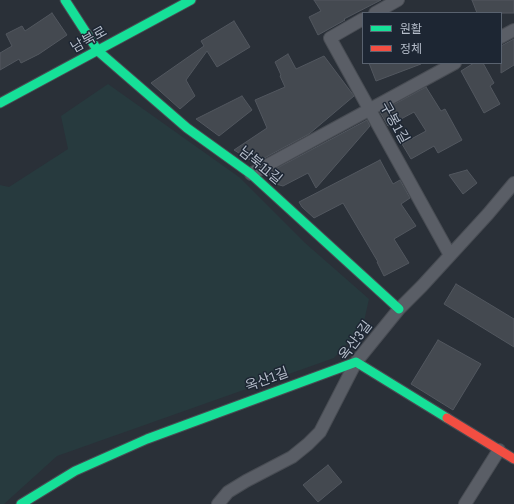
<!DOCTYPE html>
<meta charset="utf-8">
<style>
body{margin:0}
#map{position:relative;width:514px;height:504px;overflow:hidden;background:#2a3038;font-family:"Archivo Narrow","Noto Sans KR",sans-serif}
canvas{display:block}
.legend{position:absolute;left:362px;top:12px;width:140px;height:52px;box-sizing:border-box;background:#1d2633;border:1px solid #59626f;margin:0;padding:5px 7px;list-style:none;font-size:12px;color:#b4bcc9}
.legend li{display:flex;align-items:center;gap:8px;height:20px}
.legend b{width:20px;border:1px solid #59626f}
</style>
<div id="map">
<canvas width="514" height="504"></canvas>
<ul class="legend">
<li><b style="height:5px;background:#16e098"></b>원활</li>
<li><b style="height:5px;background:#f24e42"></b>정체</li>
</ul>
</div>
<script>
const context = document.querySelector('canvas').getContext('2d');
context.lineJoin = 'round';
function fill(path, color) { context.fillStyle = color; context.fill(path, 'evenodd'); }
const poly = rows => new Path2D(rows.map(r => 'M' + r).join(''));
function trace(path, color, width, dash) { context.strokeStyle = color; context.lineWidth = width; context.lineCap = dash ? 'butt' : 'round'; context.setLineDash(dash || []); context.stroke(path); }
function label(font, color, halo, rows, align = 'center') {
  context.font = font + ' "Archivo Narrow","Noto Sans KR",sans-serif'; context.lineWidth = 3; context.setLineDash([]); context.textBaseline = 'middle'; context.strokeStyle = halo; context.fillStyle = color; for (const [text, x, y, turn = 0] of rows) {
    context.save(); context.translate(x, y); context.rotate((+turn || 0) * Math.PI / 180); context.textAlign = isNaN(turn) ? turn : align; if (halo) context.strokeText(text, 0, 0); context.fillText(text, 0, 0); context.restore();
  }
}
fill(poly([
 [108,84,239,177,304,242,369,299,363,326,334,358,57,456,4,504,0,504,0,185,9,187,68,149,61,116]
]), '#273a3e');
const building = poly([
 [314,0,381,0,344,19,345,20,318,35,309,17,321,11,314,0],
 [472,0,514,0,514,13,477,13,472,0],
 [52,13,67,35,39,54,21,63,19,59,0,70,0,53,12,46,6,34,22,26,25,31,52,13],
 [234,21,250,47,217,67,207,51,186,80,195,96,180,109,151,83,204,46,201,41,234,21],
 [514,39,514,65,501,73,501,46,514,39],
 [288,54,296,69,324,56,354,96,309,134,255,163,234,150,267,128,255,100,285,87,280,76,281,75,275,62,288,54],
 [369,63,421,63,421,64,376,81,369,63],
 [474,63,483,63,494,83,490,86,500,104,484,113,461,71,474,63],
 [426,87,441,111,445,109,462,140,438,153,434,146,411,159,402,144,426,131,414,112,388,126,380,112,426,87],
 [242,96,252,110,219,136,196,119,242,96],
 [367,120,370,126,316,188,308,173,283,186,276,184,266,174,367,120],
 [380,160,393,184,400,180,410,198,401,204,416,226,394,239,409,263,384,276,377,262,378,262,343,203,314,218,302,207,299,202,380,160],
 [467,170,477,183,463,194,449,175,467,170],
 [456,284,514,319,514,347,444,304,456,284],
 [438,340,481,364,453,410,411,384,438,340],
 [328,465,342,482,318,502,303,485,328,465]
]);
fill(building, '#444950');
trace(building, '#52575f', 1);
const street = poly([
 [375,13,398,0],
 [363,19,330,38,450,255],
 [501,37,514,30],
 [251,174,455,63],
 [218,504,228,492,246,481,292,457,308,444,320,432,356,362,399,309,422,286,488,214,514,183],
 [465,504,499,450]
]);
const fast = poly([
 [65,0,98,51,187,128,251,174,399,309],
 [0,103,191,0],
 [21,504,75,471,147,439,356,362,447,418]
]);
const jam = poly([
 [447,418,514,459]
]);
trace(street, '#484c53', 14);
trace(fast, '#484c53', 11);
trace(jam, '#484c53', 11);
trace(street, '#5a5e66', 12);
trace(fast, '#16e098', 9);
trace(jam, '#f24e42', 9);
label('14px', '#b4bcc9', '#1d2633', [
 ["남북로",89,40,-29],
 ["구봉1길",394,123,61],
 ["남북11길",260,166,39],
 ["옥산3길",356,341,-53],
 ["옥산1길",267,380,-20]
]);
</script>
